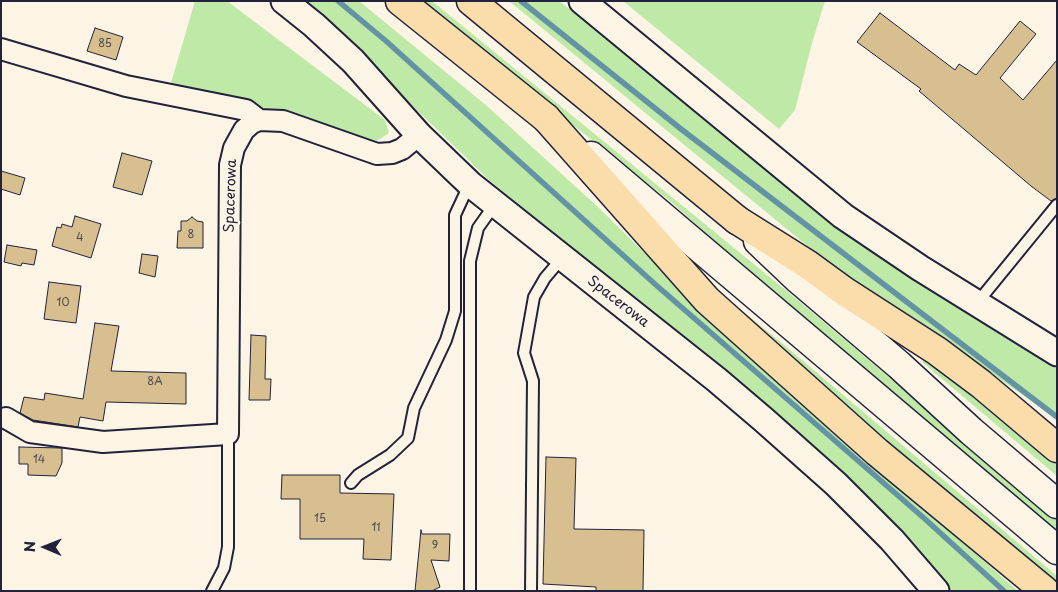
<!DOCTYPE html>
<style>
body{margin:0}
#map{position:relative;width:1058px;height:592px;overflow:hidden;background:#fcf5e5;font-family:"Playpen Sans",sans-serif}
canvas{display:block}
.frame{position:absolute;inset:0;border:2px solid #22223b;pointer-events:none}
.north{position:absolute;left:20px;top:522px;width:50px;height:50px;-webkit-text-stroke:4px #fcf5e5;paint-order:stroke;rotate:271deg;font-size:14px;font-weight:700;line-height:20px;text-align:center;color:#22223b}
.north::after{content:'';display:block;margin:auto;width:18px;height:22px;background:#22223b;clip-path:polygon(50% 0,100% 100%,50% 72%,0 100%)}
</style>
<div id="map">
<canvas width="1058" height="592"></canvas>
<div class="frame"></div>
<div class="north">N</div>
</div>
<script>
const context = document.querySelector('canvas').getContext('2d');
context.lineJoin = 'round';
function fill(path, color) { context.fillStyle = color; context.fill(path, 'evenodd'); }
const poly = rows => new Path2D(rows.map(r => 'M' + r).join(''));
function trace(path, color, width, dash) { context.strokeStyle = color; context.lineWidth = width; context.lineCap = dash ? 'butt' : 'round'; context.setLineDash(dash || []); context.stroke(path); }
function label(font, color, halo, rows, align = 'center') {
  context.font = font + ' "Playpen Sans",sans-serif'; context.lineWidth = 5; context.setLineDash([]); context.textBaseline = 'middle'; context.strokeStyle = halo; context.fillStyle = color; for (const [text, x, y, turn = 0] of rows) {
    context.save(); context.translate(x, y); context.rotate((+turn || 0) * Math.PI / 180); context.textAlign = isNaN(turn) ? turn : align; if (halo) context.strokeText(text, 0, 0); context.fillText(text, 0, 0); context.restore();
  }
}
fill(poly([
 [195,1,227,1,385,120,389,133,375,142,336,128,171,83],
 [303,1,359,1,487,106,598,207,737,345,1018,591,949,591,907,539,575,252,488,179,320,16],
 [415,1,432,1,788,292,1057,519,1057,535,762,283,670,201],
 [509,1,559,1,630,55,732,137,732,141,851,239,1057,369,1057,419,971,359,902,314,827,262],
 [623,1,825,1,812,43,795,110,779,129],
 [693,271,783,344,1057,576,1057,591,890,450],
 [928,356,1003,416,1057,463,1057,476,922,362]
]), '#bee9a6');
trace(poly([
 [338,1,386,41,656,285,925,519,1004,591],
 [521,1,681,129,1057,417]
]), '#6494a4', 5.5);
const building = poly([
 [880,13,955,70,959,64,976,75,1020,21,1036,34,1000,78,1023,100,1057,60,1057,198,1051,201,1031,186,919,91,921,89,857,42,880,13],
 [95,28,123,37,116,60,87,51,95,28],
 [122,153,152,161,142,195,113,187,122,153],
 [1,171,25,178,20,195,1,189,1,171],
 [75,216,101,224,91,258,52,246,57,227,61,228,62,224,72,227,75,216],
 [192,217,197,221,203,222,203,248,177,248,178,231,181,231,181,221,187,221,192,217],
 [7,245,37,250,34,265,22,263,21,266,4,262,7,245],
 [142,254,158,256,155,277,139,273,142,254],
 [49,282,81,286,76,323,44,319,49,282],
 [95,323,119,326,111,371,186,373,186,404,106,402,103,421,80,417,78,427,33,420,20,413,24,397,44,400,45,393,83,399,95,323],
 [251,335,266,336,265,379,271,379,270,400,249,400,251,335],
 [19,447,62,448,62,463,56,476,28,475,28,464,19,464,19,447],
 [546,457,576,458,574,529,644,530,643,591,596,591,596,587,543,584,546,457],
 [282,475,340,475,340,493,394,494,391,560,363,559,364,539,300,539,300,499,281,499,282,475],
 [421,530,422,534,450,534,449,561,431,560,440,587,432,591,415,591,421,530]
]);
fill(building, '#d8bf8f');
trace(building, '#22223b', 1);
const service = poly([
 [977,303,1057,205],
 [351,483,358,475,390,455,408,438,414,408,446,340,455,311,455,215,469,185],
 [212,591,224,568,228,547,228,434],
 [470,591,470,261,478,228,495,204],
 [531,591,533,381,524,353,534,297,545,278,562,258]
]);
const minor = poly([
 [1,49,126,86,246,110,259,120],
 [6,418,30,432,103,442,228,434,230,165,234,148,244,130,252,123,259,120,283,121,377,154,392,153,402,149,419,135]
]);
const tertiary = poly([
 [284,1,314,25,353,61,419,135,470,184,717,380,764,420,836,484,892,540,936,591],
 [582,1,843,216,920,268,1057,353]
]);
const secondary = poly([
 [591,156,1057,550],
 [758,241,798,279,899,365,971,431,1057,504]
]);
const trunk = poly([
 [400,1,546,118],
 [471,1,737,220]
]);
const motorway = poly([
 [546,118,707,300,877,452,1045,591],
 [737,220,807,264,844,291,937,351,981,384,1057,448]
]);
trace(service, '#22223b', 14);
trace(minor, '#22223b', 24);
trace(tertiary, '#22223b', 29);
trace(secondary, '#22223b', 31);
trace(trunk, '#22223b', 31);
trace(motorway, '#22223b', 31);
trace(service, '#fcf5e5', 10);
trace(minor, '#fcf5e5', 20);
trace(tertiary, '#fcf5e5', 25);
trace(secondary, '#fcf5e5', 28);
trace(trunk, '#fbddab', 28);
trace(motorway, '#fbddab', 28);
label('11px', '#504950', null, [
 ["85",105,44],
 ["8",191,235],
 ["4",80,238],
 ["10",63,303],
 ["8A",155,382],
 ["14",39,460],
 ["15",320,519],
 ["11",376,528],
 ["9",435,546]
]);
label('14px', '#22223b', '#fcf5e5', [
 ["Spacerowa",231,196,-88],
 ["Spacerowa",618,302,38]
]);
</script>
